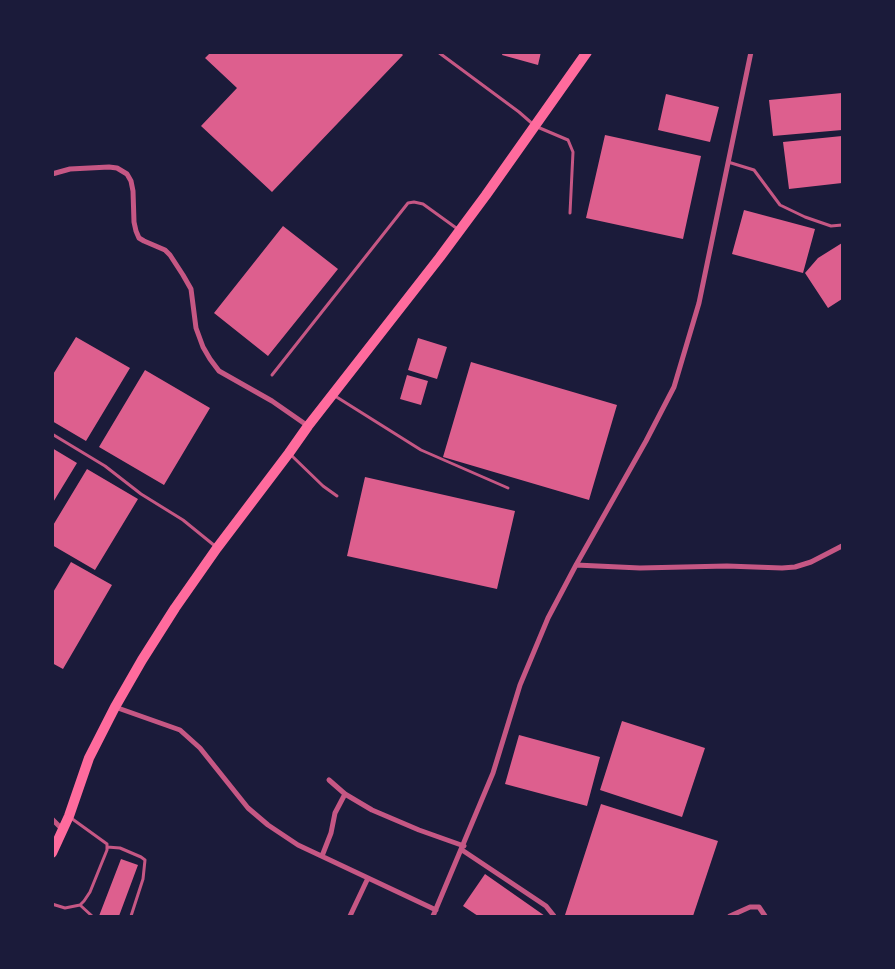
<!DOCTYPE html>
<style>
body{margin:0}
#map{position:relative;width:895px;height:969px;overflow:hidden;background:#1b1b3a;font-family:Overpass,sans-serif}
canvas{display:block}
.frame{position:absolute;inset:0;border:54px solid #1b1b3a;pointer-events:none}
</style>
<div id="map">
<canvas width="895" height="969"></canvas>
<div class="frame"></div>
</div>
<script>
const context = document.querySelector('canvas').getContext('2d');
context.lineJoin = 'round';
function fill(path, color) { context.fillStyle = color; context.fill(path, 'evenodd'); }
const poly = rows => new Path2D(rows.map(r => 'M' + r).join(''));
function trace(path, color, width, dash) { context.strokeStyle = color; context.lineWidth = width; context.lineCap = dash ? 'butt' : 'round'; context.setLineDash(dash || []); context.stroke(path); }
fill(poly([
 [211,52,400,52,403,55,272,192,201,126,237,88,205,58],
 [503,52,541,52,538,65,502,55],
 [842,93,842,130,773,136,769,100],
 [666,94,719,107,710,142,658,130],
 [605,135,701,156,683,239,586,218],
 [842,136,842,183,789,189,783,142],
 [744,210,815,229,803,273,732,254],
 [283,226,338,269,268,356,214,313],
 [842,243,842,299,828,308,805,273,818,258],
 [76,337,130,368,86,441,52,421,52,376],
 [418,338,447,347,437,379,408,370],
 [471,362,617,405,589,500,443,457],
 [145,370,210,408,164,485,99,447],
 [407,375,428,381,421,405,400,399],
 [52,448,77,463,52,504],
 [87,469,138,499,95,570,52,545,52,527],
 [365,477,515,511,497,589,347,556],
 [71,562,112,585,63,669,52,663,52,594],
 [622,721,705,748,682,817,600,790],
 [519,735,600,757,587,806,505,784],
 [601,804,718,841,693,916,569,916,565,915],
 [121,859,138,865,119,916,99,916],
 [485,874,545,916,478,916,463,906]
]), '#dd5f8e');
trace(poly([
 [438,52,519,112,535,126,568,140,573,152,570,213],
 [728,162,754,170,780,205,805,217,831,226,842,225],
 [272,375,408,203,414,202,423,204,459,230],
 [335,396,421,450,508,488],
 [52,434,105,466,141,494,183,520,215,546],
 [291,455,323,486,337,496],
 [107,847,120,848,141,857,145,860,143,879,131,916],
 [52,904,65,908,80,905,84,901,90,892,107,850,107,844,71,818],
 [80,905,92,916]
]), '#c65784', 3);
trace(poly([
 [52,174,70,169,109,167,117,168,127,174,131,181,133,191,134,222,136,231,139,238,144,241,165,250,170,255,183,275,191,289,196,328,203,347,210,359,219,371,272,401,308,426],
 [576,565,640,568,727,566,782,568,795,567,811,562,842,546],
 [115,707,180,730,200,748,248,808,268,825,298,845,436,910],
 [329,780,345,794,372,810,419,830,464,846],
 [52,819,62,829],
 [462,850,546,906,554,916],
 [322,856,331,833,335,813,345,794],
 [350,916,368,878],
 [433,916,493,773,520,685,548,618,576,565,646,441,674,387,699,303,751,52],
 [730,916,750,907,759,907,765,916]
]), '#c65784', 5);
trace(poly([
 [52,853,69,816,89,758,115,707,142,660,175,608,217,548,289,453,308,426,440,257,486,195,587,52]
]), '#ff6b9d', 10);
</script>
